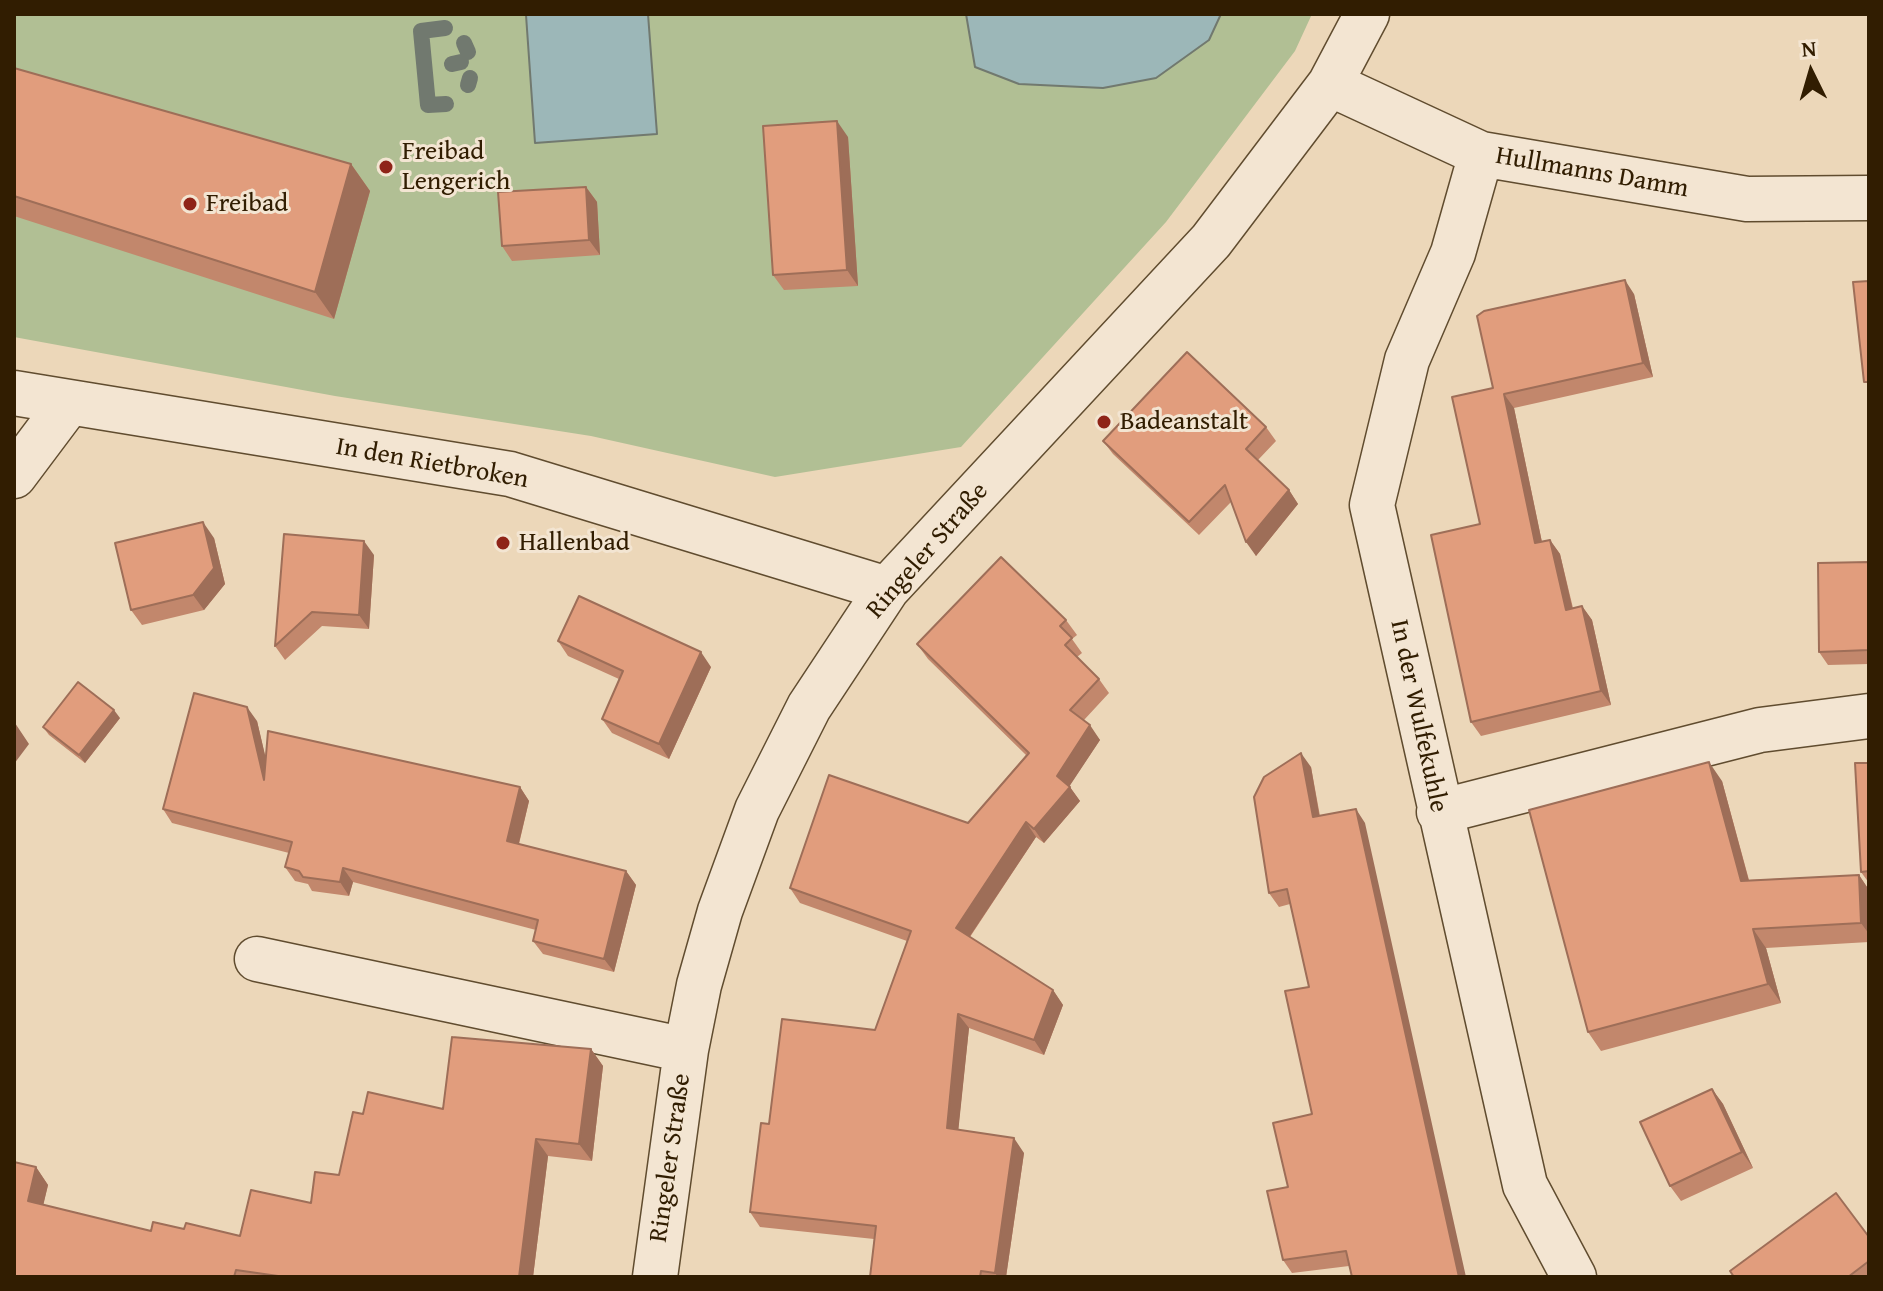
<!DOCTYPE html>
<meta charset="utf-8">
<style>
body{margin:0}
#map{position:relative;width:1883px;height:1291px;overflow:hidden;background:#ecd7b9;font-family:"Gentium Book Plus",serif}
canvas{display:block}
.frame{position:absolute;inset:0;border:16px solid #311d01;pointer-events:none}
.north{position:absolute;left:1771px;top:32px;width:80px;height:80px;-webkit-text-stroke:6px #f3e5d2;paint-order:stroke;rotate:355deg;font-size:22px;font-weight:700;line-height:32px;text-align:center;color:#311d01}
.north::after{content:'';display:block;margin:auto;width:28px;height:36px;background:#311d01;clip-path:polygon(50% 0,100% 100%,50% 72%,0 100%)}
</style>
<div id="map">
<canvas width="1883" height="1291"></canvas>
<div class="frame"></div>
<div class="north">N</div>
</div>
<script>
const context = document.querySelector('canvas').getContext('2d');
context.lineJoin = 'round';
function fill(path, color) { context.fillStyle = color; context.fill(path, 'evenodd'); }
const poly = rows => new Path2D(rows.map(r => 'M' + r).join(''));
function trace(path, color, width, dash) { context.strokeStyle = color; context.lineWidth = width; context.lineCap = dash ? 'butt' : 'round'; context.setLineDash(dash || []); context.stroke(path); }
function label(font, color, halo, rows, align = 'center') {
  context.font = font + ' "Gentium Book Plus",serif'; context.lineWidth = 6; context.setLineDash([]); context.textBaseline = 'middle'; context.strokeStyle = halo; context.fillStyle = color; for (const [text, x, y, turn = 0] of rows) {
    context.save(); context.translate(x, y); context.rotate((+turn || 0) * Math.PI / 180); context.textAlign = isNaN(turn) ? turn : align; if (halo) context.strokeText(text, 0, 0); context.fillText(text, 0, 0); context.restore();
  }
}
fill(poly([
 [14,14,1312,14,1295,51,1166,222,961,447,775,477,591,436,335,396,14,337]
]), '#b1bf94');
const water = poly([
 [648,14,657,134,535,143,526,15,648,14],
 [966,14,1221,14,1209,40,1156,78,1103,88,1019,84,975,67,966,14]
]);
fill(water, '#9cb7b8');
trace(water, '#71796f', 2);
trace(poly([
 [445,28,421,31,428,105,446,104],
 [464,43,468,52],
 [452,64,461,62],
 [468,85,470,78]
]), '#71796f', 16);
const minor = poly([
 [1330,84,1481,154,1747,199,1869,198],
 [1481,154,1453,253,1407,360,1372,505,1525,1185,1574,1277],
 [14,393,510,474,887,589],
 [14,476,68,404],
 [1439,812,1760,730,1869,716],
 [257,959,686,1050],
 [655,1277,686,1050,699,985,720,911,757,810,809,707,887,589,1211,241,1330,84,1367,14]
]);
trace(minor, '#604c2f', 47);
trace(minor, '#f3e5d2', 44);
fill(poly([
 [14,68,351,164,370,191,334,319,14,216],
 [848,137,858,286,784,290,773,275],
 [586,187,597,202,600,255,512,261,502,246],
 [1634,294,1653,377,1514,408,1542,542,1550,540,1560,554,1573,608,1582,606,1592,620,1611,705,1481,736,1471,722,1480,524,1493,388],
 [1266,427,1276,441,1258,460,1289,490,1298,504,1256,556,1231,502,1199,535,1113,454,1103,441],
 [214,538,225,584,204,610,142,625,131,610],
 [374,555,369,629,322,626,285,660,275,646],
 [1869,562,1869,664,1828,665,1819,652],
 [1066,620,1077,635,1072,639,1082,653,1077,657,1099,679,1109,693,1084,720,1100,740,1069,786,1080,801,1044,843,1036,837,970,937,1053,990,1063,1005,1044,1055,969,1028,958,1130,1024,1153,1006,1277,870,1277,874,1239,760,1227,750,1212,769,1124,875,1030,907,941,800,903,790,888,968,823,1026,755,928,659,917,644],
 [558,641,711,667,669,759,612,733,602,719,619,679,568,656],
 [120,718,85,763,49,735,43,727],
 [257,721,266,760,520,787,529,801,519,844,626,871,636,885,614,972,543,954,533,941,536,930,353,882,349,896,312,891,308,884,295,881,285,867,289,853,172,823,163,809],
 [1869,763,1869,883,1861,872],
 [1311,767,1320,816,1365,823,1349,1266,1292,1273,1283,1260,1288,1187,1312,1114,1309,987,1290,904,1279,907,1269,893],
 [1722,781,1749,880,1859,875,1869,890,1869,942,1766,948,1781,1003,1601,1051,1588,1032],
 [591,1049,603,1066,592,1161,548,1156,533,1277,14,1277,36,1167,48,1185,43,1205,151,1231,184,1229,240,1236,311,1203,339,1175,363,1114,443,1109],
 [1712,1089,1723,1104,1753,1168,1681,1201,1670,1186],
 [1869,1237,1869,1277,1734,1277]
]), '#c2876c');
fill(poly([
 [837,121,848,137,858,286,847,270],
 [351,164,370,191,334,319,315,292],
 [586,187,597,202,600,255,589,240],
 [1625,280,1634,294,1653,377,1643,363],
 [1504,394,1514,408,1545,557,1535,543],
 [1289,490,1298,504,1256,556,1246,542],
 [203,522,214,538,225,584,204,610,193,595],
 [1550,540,1560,554,1576,624,1566,610],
 [364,541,374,555,369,629,359,615],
 [1582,606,1592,620,1611,705,1601,691],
 [701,652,711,667,669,759,659,744],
 [247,707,257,721,274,793,264,780],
 [114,710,120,718,85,763,79,755],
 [15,723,29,744,14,764,14,725],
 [1090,725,1100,740,1067,790,1070,787,1080,801,1044,843,1034,829,1057,776],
 [1301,753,1311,767,1322,831,1313,817],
 [1709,762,1722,781,1754,900,1741,881],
 [520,787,529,801,516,855,507,841],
 [1356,809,1365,823,1466,1277,1459,1277],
 [1026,822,1036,837,966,942,956,928],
 [343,868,353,882,349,896,340,882],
 [626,871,636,885,614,972,604,959],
 [1859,875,1869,890,1869,934,1861,923],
 [1753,929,1766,948,1781,1003,1768,984],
 [1053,990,1063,1005,1044,1055,1034,1040],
 [958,1014,969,1028,957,1143,947,1128],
 [591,1049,603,1066,592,1161,579,1144],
 [1712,1089,1723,1104,1753,1168,1742,1152],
 [1014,1138,1024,1153,1006,1277,998,1277,995,1273],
 [536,1139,548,1156,533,1277,519,1277],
 [36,1167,48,1185,40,1219,28,1201]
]), '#9e6e58');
const building = poly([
 [14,68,351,164,315,292,14,196,14,68],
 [837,121,847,270,773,275,763,126,837,121],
 [586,187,589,240,502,246,498,192,586,187],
 [1625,280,1643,363,1504,394,1535,543,1550,540,1566,610,1582,606,1601,691,1471,722,1431,535,1480,524,1452,397,1493,388,1477,316,1484,311,1625,280],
 [1869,281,1869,382,1864,382,1853,282,1869,281],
 [1187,352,1266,427,1246,449,1289,490,1246,542,1225,485,1189,522,1103,441,1187,352],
 [203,522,214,568,193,595,131,610,115,543,203,522],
 [284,534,364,541,359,615,312,612,275,646,284,534],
 [1001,557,1066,620,1060,626,1072,638,1065,645,1099,679,1070,710,1090,725,1057,776,1070,787,1034,829,1026,822,956,928,1053,990,1034,1040,958,1014,947,1128,1014,1138,995,1273,981,1271,980,1277,870,1277,876,1226,750,1212,761,1123,769,1124,782,1019,875,1030,911,931,790,888,829,775,968,823,1029,753,917,644,1001,557],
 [1869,562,1869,650,1819,652,1818,563,1869,562],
 [579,596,701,652,659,744,602,719,623,671,558,641,579,596],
 [78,682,114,710,79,755,43,727,78,682],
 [194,693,247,707,264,780,268,731,520,787,507,841,626,871,604,959,533,941,538,920,343,868,340,882,303,877,299,871,285,867,292,842,163,809,194,693],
 [1301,753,1313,817,1356,809,1459,1277,1352,1277,1346,1251,1283,1260,1267,1191,1288,1187,1273,1123,1312,1114,1285,991,1309,987,1287,889,1269,893,1254,797,1264,777,1301,753],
 [1709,762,1741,881,1859,875,1861,923,1753,929,1768,984,1588,1032,1529,810,1709,762],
 [1855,763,1869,763,1869,871,1861,872,1855,763],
 [452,1037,591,1049,579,1144,536,1139,519,1277,285,1277,236,1270,234,1277,14,1277,14,1162,36,1167,28,1201,151,1231,153,1222,184,1229,186,1223,240,1236,251,1190,311,1203,315,1172,339,1175,353,1112,363,1114,368,1092,443,1109,452,1037],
 [1712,1089,1742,1152,1670,1186,1640,1122,1712,1089],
 [1836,1193,1869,1237,1869,1261,1848,1277,1734,1277,1730,1271,1836,1193]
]);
fill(building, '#e19d7d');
trace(building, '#9e6e58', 2);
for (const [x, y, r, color] of [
 [386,167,8,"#8f2418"],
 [190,204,8,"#8f2418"],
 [1104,422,8,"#8f2418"],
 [503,543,8,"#8f2418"]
]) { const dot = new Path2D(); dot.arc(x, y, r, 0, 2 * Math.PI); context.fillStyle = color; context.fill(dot); trace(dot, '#f3e5d2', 3); }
label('26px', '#311d01', '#f3e5d2', [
 ["Freibad",402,152],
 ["Lengerich",402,182],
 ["Freibad",206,204],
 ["Badeanstalt",1120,422],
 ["Hallenbad",519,543]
], 'left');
label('26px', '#311d01', '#f3e5d2', [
 ["Hullmanns Damm",1592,173,10],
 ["In den Rietbroken",432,464,10],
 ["Ringeler Straße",928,551,-49],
 ["In der Wulfekuhle",1418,716,78],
 ["Ringeler Straße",671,1158,-82]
]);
</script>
